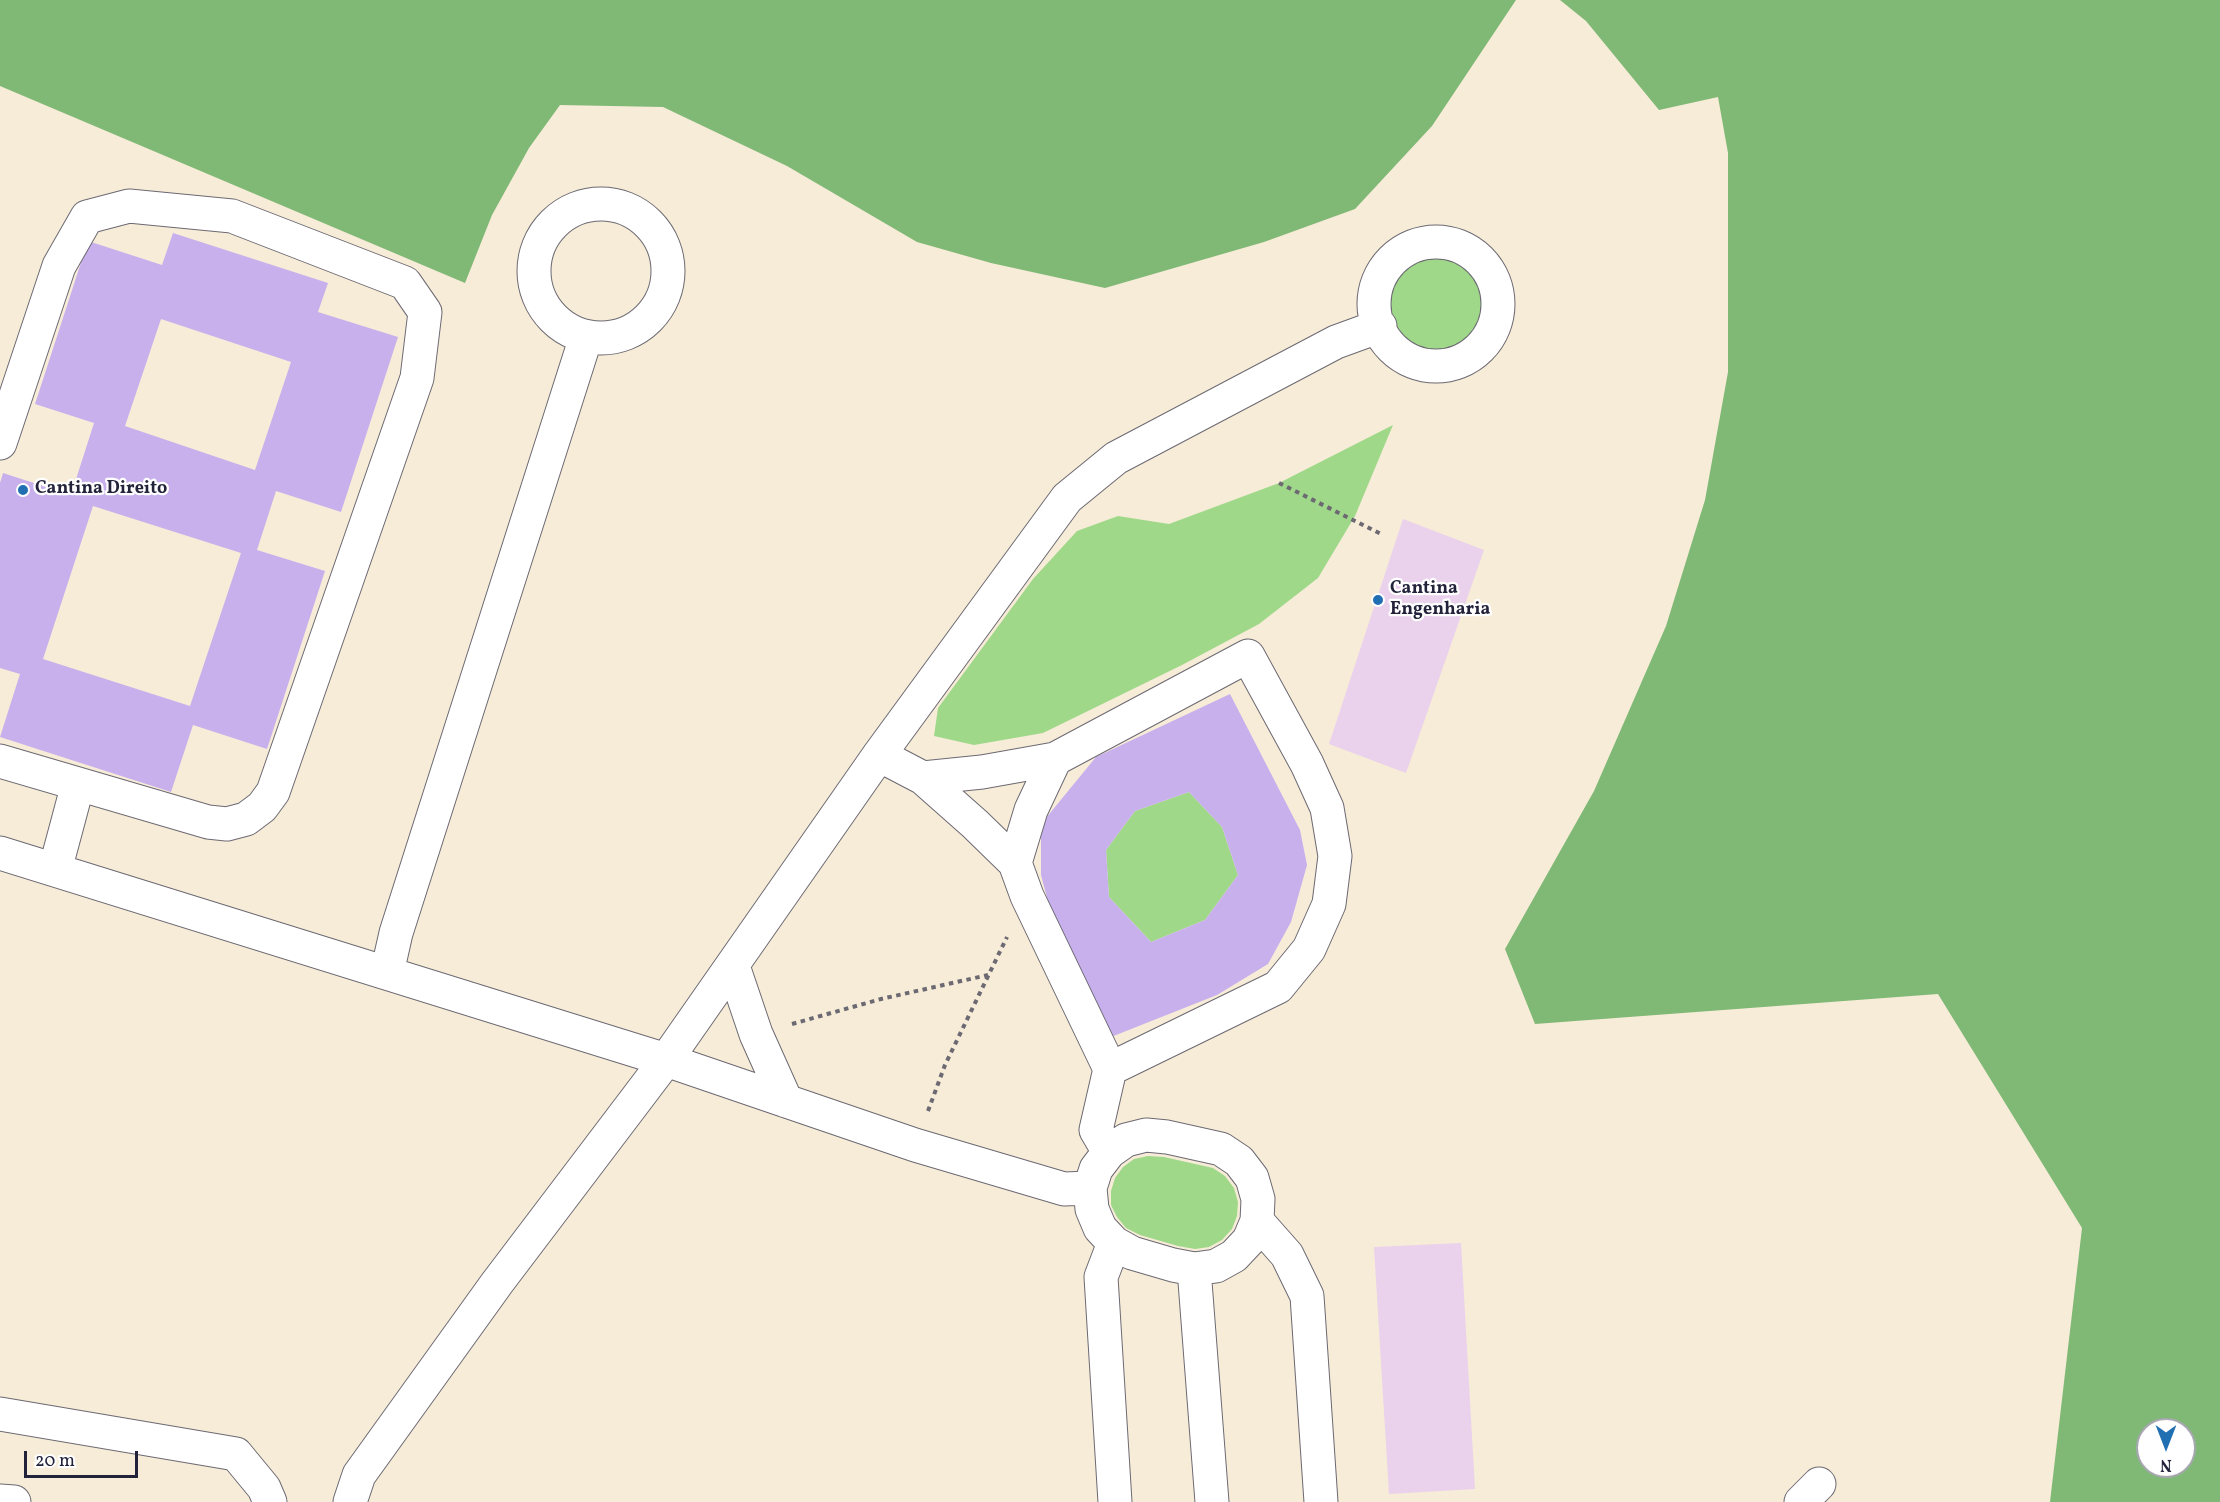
<!DOCTYPE html>
<style>
body{margin:0}
#map{position:relative;width:2220px;height:1502px;overflow:hidden;background:#f6ecd8;font-family:Vollkorn,serif}
canvas{display:block}
.north{position:absolute;left:2136px;top:1418px;width:60px;height:60px;box-sizing:border-box;background:#fff;border:2px solid #a7a7b1;border-radius:50%;rotate:180deg;font-size:16px;font-weight:700;line-height:24px;text-align:center;color:#22223b}
.north::after{content:'';display:block;margin:auto;width:21px;height:27px;background:#1f6fb2;clip-path:polygon(50% 0,100% 100%,50% 72%,0 100%)}
.scale{position:absolute;left:24px;top:1451px;width:114px;height:27px;box-sizing:border-box;border:3px solid #22223b;border-top:0;padding-left:8px;font-size:18px;line-height:21px;white-space:nowrap;color:#22223b;-webkit-text-stroke:4px #fff;paint-order:stroke}
</style>
<div id="map">
<canvas width="2220" height="1502"></canvas>
<div class="north">N</div>
<div class="scale">20 m</div>
</div>
<script>
const context = document.querySelector('canvas').getContext('2d');
context.lineJoin = 'round';
function fill(path, color) { context.fillStyle = color; context.fill(path, 'evenodd'); }
const poly = rows => new Path2D(rows.map(r => 'M' + r).join(''));
function trace(path, color, width, dash) { context.strokeStyle = color; context.lineWidth = width; context.lineCap = dash ? 'butt' : 'round'; context.setLineDash(dash || []); context.stroke(path); }
function label(font, color, halo, rows, align = 'center') {
  context.font = font + ' Vollkorn,serif'; context.lineWidth = 4.5; context.setLineDash([]); context.textBaseline = 'middle'; context.strokeStyle = halo; context.fillStyle = color; for (const [text, x, y, turn = 0] of rows) {
    context.save(); context.translate(x, y); context.rotate((+turn || 0) * Math.PI / 180); context.textAlign = isNaN(turn) ? turn : align; if (halo) context.strokeText(text, 0, 0); context.fillText(text, 0, 0); context.restore();
  }
}
fill(poly([
 [1403,519,1484,550,1406,773,1329,744],
 [1461,1243,1475,1489,1389,1494,1374,1247]
]), '#ead1ec');
fill(poly([
 '1390 305a50 50 0 1 1 100 0a50 50 0 1 1-100 0Z',
 [1393,425,1355,516,1318,578,1259,624,1182,665,1043,733,974,745,934,736,938,708,1033,579,1077,531,1118,516,1169,524,1279,483],
 [1189,792,1222,827,1238,875,1205,920,1151,942,1109,897,1106,850,1135,811],
 [1148,1156,1164,1157,1213,1168,1225,1176,1234,1188,1238,1202,1237,1216,1232,1229,1222,1240,1209,1247,1195,1249,1178,1246,1140,1235,1126,1228,1117,1217,1111,1205,1111,1191,1115,1178,1123,1167,1134,1159]
]), '#a0d88a');
fill(poly([
 [0,0,1516,0,1432,126,1355,209,1264,242,1105,288,991,263,917,242,787,166,663,107,560,105,529,148,492,215,465,283,0,86],
 [1560,0,2220,0,2220,1502,2050,1502,2082,1228,1938,994,1535,1024,1505,949,1594,791,1666,626,1705,500,1728,372,1728,153,1718,97,1659,110,1586,21],
 [2148,1430,2184,1430,2184,1466,2148,1466]
]), '#80b876');
fill(poly([
 [173,233,328,283,318,312,398,337,341,512,276,491,257,550,325,571,267,749,193,725,171,792,0,737,20,674,0,668,0,483,3,473,71,495,94,423,35,404,88,241,162,265],
 [161,319,291,362,255,470,125,426],
 [93,506,241,553,190,706,43,659],
 [1230,694,1300,830,1307,865,1291,922,1268,964,1217,995,1111,1037,1050,909,1041,875,1041,824,1096,757],
 [1189,792,1222,827,1238,875,1205,920,1151,942,1109,897,1106,850,1135,811]
]), '#c8b0ed');
const minor = poly([
 '534 271a67 67 0 1 1 134 0a67 67 0 1 1-134 0Z',
 '1374 304a62 62 0 1 1 124 0a62 62 0 1 1-124 0Z',
 [0,443,59,266,87,217,129,206,232,216,405,283,425,312,417,378,273,792,262,807,246,819,227,824,208,822,0,761],
 [879,755,923,778,975,824,1015,863,1027,896,1110,1069,1278,987,1309,949,1329,904,1335,856,1327,808,1307,764,1248,656,1055,759,982,772,923,778],
 [0,853,666,1060,915,1145,1064,1189,1090,1188],
 [1015,863,1031,810,1055,759],
 [55,870,78,784],
 [733,966,756,1034,786,1101],
 [387,973,396,933,586,337],
 [1146,1135,1167,1137,1221,1149,1239,1161,1252,1178,1258,1199,1257,1221,1249,1240,1234,1256,1216,1266,1194,1269,1173,1265,1132,1253,1114,1243,1100,1228,1092,1209,1090,1188,1096,1169,1109,1152,1126,1140,1146,1135],
 [1109,1152,1096,1130,1110,1069],
 [1257,1221,1287,1255,1307,1296,1321,1502],
 [1114,1243,1101,1277,1115,1502],
 [1194,1269,1212,1502],
 [0,1414,236,1454,264,1488,270,1502],
 [0,1501,14,1502],
 [350,1502,359,1475,497,1283,666,1060,879,755,1067,498,1116,458,1336,342,1380,326],
 [1801,1502,1819,1484]
]);
trace(minor, '#6c6972', 35);
trace(poly([
 [1279,483,1383,535],
 [792,1024,881,999,988,975],
 [928,1111,945,1065,1007,937]
]), '#6c6972', 4, [4.5, 4.5]);
trace(minor, '#fff', 33);
for (const [x, y, r, color] of [
 [23,490,6,"#1f6fb2"],
 [1378,600,6,"#1f6fb2"]
]) { const dot = new Path2D(); dot.arc(x, y, r, 0, 2 * Math.PI); context.fillStyle = color; context.fill(dot); trace(dot, '#fff', 2); }
label('bold 18px', '#22223b', '#fff', [
 ["Cantina Direito",35,490],
 ["Cantina",1390,590],
 ["Engenharia",1390,611]
], 'left');
</script>
